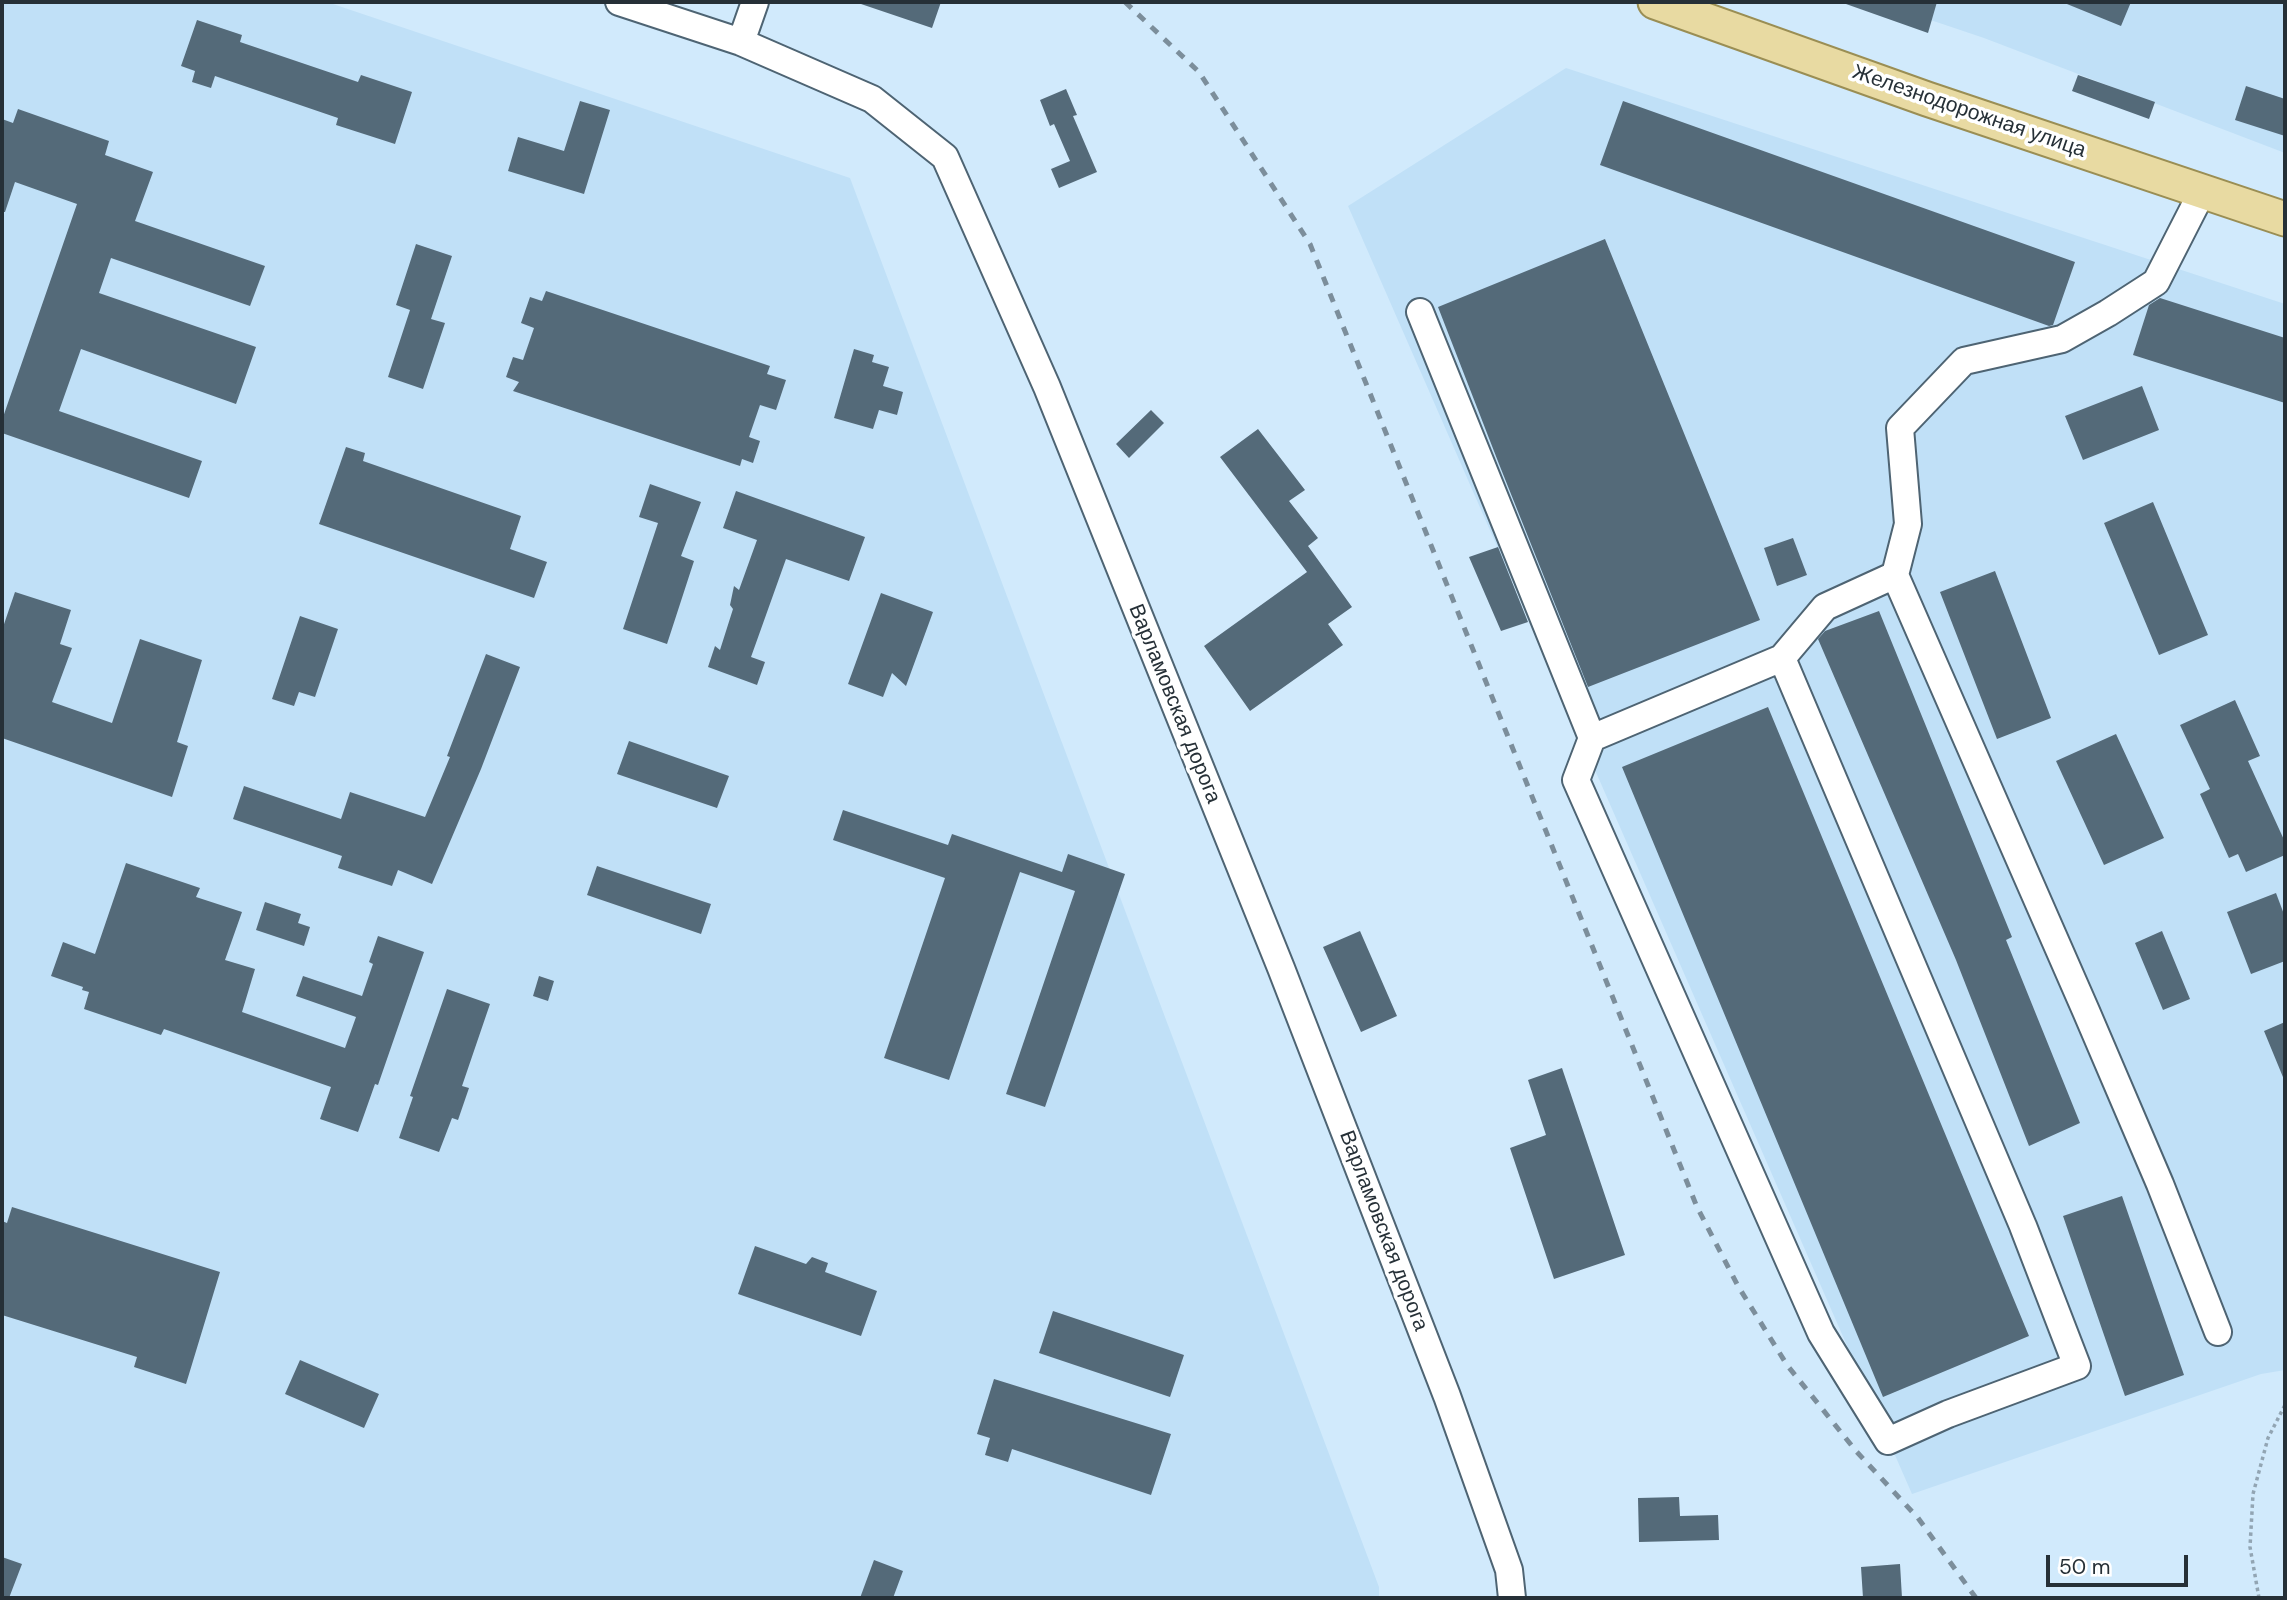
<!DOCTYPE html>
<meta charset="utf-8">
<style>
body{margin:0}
#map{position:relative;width:2287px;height:1600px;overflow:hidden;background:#d1eafc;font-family:"DM Sans",sans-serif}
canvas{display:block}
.frame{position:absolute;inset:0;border:4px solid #263037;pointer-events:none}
.scale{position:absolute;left:2046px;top:1555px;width:142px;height:32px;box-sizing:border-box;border:4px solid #263037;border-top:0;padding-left:9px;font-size:21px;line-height:24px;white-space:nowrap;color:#263037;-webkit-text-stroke:5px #fff;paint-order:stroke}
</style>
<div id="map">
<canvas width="2287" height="1600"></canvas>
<div class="frame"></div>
<div class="scale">50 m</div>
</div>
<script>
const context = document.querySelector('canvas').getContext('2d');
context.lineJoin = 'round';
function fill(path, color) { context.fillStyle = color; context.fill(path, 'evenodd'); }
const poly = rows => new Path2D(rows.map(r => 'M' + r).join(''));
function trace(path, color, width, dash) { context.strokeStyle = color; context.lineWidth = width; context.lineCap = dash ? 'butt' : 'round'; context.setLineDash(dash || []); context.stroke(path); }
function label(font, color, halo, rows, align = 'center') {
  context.font = font + ' "DM Sans",sans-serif'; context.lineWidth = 7; context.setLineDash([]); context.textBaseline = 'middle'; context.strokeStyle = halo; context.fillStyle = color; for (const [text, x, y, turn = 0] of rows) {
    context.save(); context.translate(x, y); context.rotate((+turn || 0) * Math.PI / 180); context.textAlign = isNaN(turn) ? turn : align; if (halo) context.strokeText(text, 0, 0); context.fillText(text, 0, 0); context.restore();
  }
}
fill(poly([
 [2,2,327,2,850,178,1379,1587,1379,1598,2,1598],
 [1877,2,2285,2,2285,153,1984,38],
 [1566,68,2285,304,2285,1370,2261,1374,1912,1494,1348,206]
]), '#c0e0f7');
fill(poly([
 [862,2,941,2,932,28,861,4],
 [1847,2,1937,2,1928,33,1846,4],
 [2062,2,2131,2,2121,26],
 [197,20,242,35,240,42,358,82,361,75,412,92,395,144,336,125,338,118,215,76,211,88,192,82,195,71,181,66],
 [2078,75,2155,102,2149,119,2072,91],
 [2246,86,2285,99,2285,136,2235,120],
 [1066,89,1077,115,1073,116,1097,172,1059,188,1051,169,1070,161,1054,124,1050,126,1040,100],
 [580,101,610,110,584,194,508,171,518,137,564,151],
 [1623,101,2075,262,2053,325,2049,326,1600,165],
 [18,109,109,141,105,155,153,172,135,221,265,266,250,306,111,258,99,293,256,347,236,404,81,349,59,411,202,461,189,498,2,433,2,420,77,204,15,182,5,212,2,212,2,119,13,123],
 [1605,239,1760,620,1588,687,1499,464,1438,307],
 [416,244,452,256,431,319,445,323,423,389,388,377,410,310,396,305],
 [546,291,770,366,767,374,786,380,776,410,760,405,749,437,760,441,753,463,742,459,740,466,513,391,519,382,506,377,513,357,523,360,534,328,521,323,530,297,542,301],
 [2160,298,2285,338,2285,403,2133,355,2149,305],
 [854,349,874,355,872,362,889,367,883,386,903,392,897,415,879,410,873,429,834,418],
 [2142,386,2159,430,2083,460,2065,416],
 [1151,410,1164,423,1129,458,1116,444],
 [1258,429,1305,490,1289,501,1318,538,1308,546,1352,607,1328,624,1343,645,1250,711,1204,646,1307,572,1220,457],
 [346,447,365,453,363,461,521,516,510,549,547,562,534,598,319,524],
 [650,484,701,502,681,556,694,561,667,644,623,629,658,523,639,517],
 [736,491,865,537,849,581,786,559,751,657,765,662,757,685,708,667,715,646,720,650,733,609,730,605,734,586,739,590,757,540,723,528],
 [2153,502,2208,635,2159,655,2104,523],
 [1793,538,1807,575,1777,586,1764,548],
 [1498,547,1528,622,1501,631,1469,557],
 [1995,571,2051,718,1997,739,1940,592],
 [15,592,71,610,60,644,72,648,52,702,112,723,140,639,202,660,177,742,188,746,172,797,2,738,2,630],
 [881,593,933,612,906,686,892,673,883,697,848,684],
 [1879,611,2012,937,2006,940,2080,1123,2029,1146,1956,960,1818,639,1825,631],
 [300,616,338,629,315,697,299,692,294,706,272,699],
 [486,654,520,667,481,769,432,884,398,870,392,886,338,868,342,856,233,819,244,786,341,819,350,792,425,817,450,757,447,756],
 [2235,700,2260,756,2248,761,2285,842,2285,855,2246,872,2238,854,2229,858,2200,794,2210,789,2180,725],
 [1768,707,2029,1336,1883,1397,1622,767],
 [2116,734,2164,838,2104,865,2056,761],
 [629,741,729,776,717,808,617,774],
 [843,810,948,845,952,834,1062,872,1068,854,1125,874,1045,1107,1006,1094,1075,891,1020,872,949,1080,884,1058,945,878,833,840],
 [126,863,200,888,196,897,242,912,225,960,255,969,242,1012,345,1048,356,1017,296,996,303,976,362,996,373,964,369,962,378,936,424,952,378,1085,375,1084,358,1132,320,1119,331,1087,164,1029,161,1035,84,1009,89,992,82,990,83,987,51,976,63,942,95,954],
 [597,866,711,904,701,934,587,895],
 [2276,893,2285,917,2285,961,2251,974,2227,912],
 [265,902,301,914,298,923,310,927,304,946,256,930],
 [1360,931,1397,1016,1361,1032,1323,947],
 [2162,931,2190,999,2163,1010,2135,943],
 [539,976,554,981,548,1001,533,996],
 [447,989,490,1004,462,1086,469,1088,458,1120,452,1118,439,1152,399,1138,413,1097,410,1096],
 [2285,1022,2285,1082,2264,1031],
 [1562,1068,1625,1255,1554,1279,1510,1148,1546,1135,1528,1080],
 [2122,1196,2184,1375,2125,1396,2063,1216],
 [12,1207,220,1272,186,1384,134,1367,137,1357,2,1315,2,1221,7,1223],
 [755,1246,806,1264,812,1257,828,1263,825,1272,877,1291,861,1336,738,1294],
 [1053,1311,1184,1355,1170,1397,1039,1353],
 [300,1360,379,1394,364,1428,285,1394],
 [994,1379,1171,1434,1151,1495,1012,1449,1008,1462,985,1455,990,1438,977,1434],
 [1679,1497,1680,1516,1718,1515,1719,1540,1639,1542,1638,1498],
 [2,1557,22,1564,9,1598,2,1598],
 [874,1560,903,1571,893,1598,860,1598],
 [1900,1564,1902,1598,1863,1598,1861,1567]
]), '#546a79');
const minor = poly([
 [619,2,741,42,872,99,945,157,1047,387,1281,968,1447,1396,1509,1570,1512,1598],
 [741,42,755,2],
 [1420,312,1592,738,1576,780,1821,1333,1888,1441,1948,1414,2077,1366,2023,1226,1782,658,1825,607,1895,575,1908,524,1900,428,1964,361,2062,339,2108,313,2156,282,2202,192],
 [1895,575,2086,1011,2160,1184,2218,1332],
 [1592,738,1782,658]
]);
const major = poly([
 [1655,2,1927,99,2285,219]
]);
trace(minor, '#4e6473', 30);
trace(major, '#9a8e54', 37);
trace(poly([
 [2259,1598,2250,1547,2253,1494,2268,1438,2285,1405]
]), '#92a5b3', 3.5, [3.5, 3.5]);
trace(minor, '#fff', 26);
trace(major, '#e8daa2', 33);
trace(poly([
 [1125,2,1199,72,1310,244,1697,1207,1738,1286,1787,1365,1856,1451,1918,1518,1976,1598]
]), '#7c8e9b', 5, [9, 9]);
label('21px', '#263037', '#fff', [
 ["Железнодорожная улица",1969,112,19],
 ["Варламовская дорога",1174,704,68],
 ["Варламовская дорога",1383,1231,69]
]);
</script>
